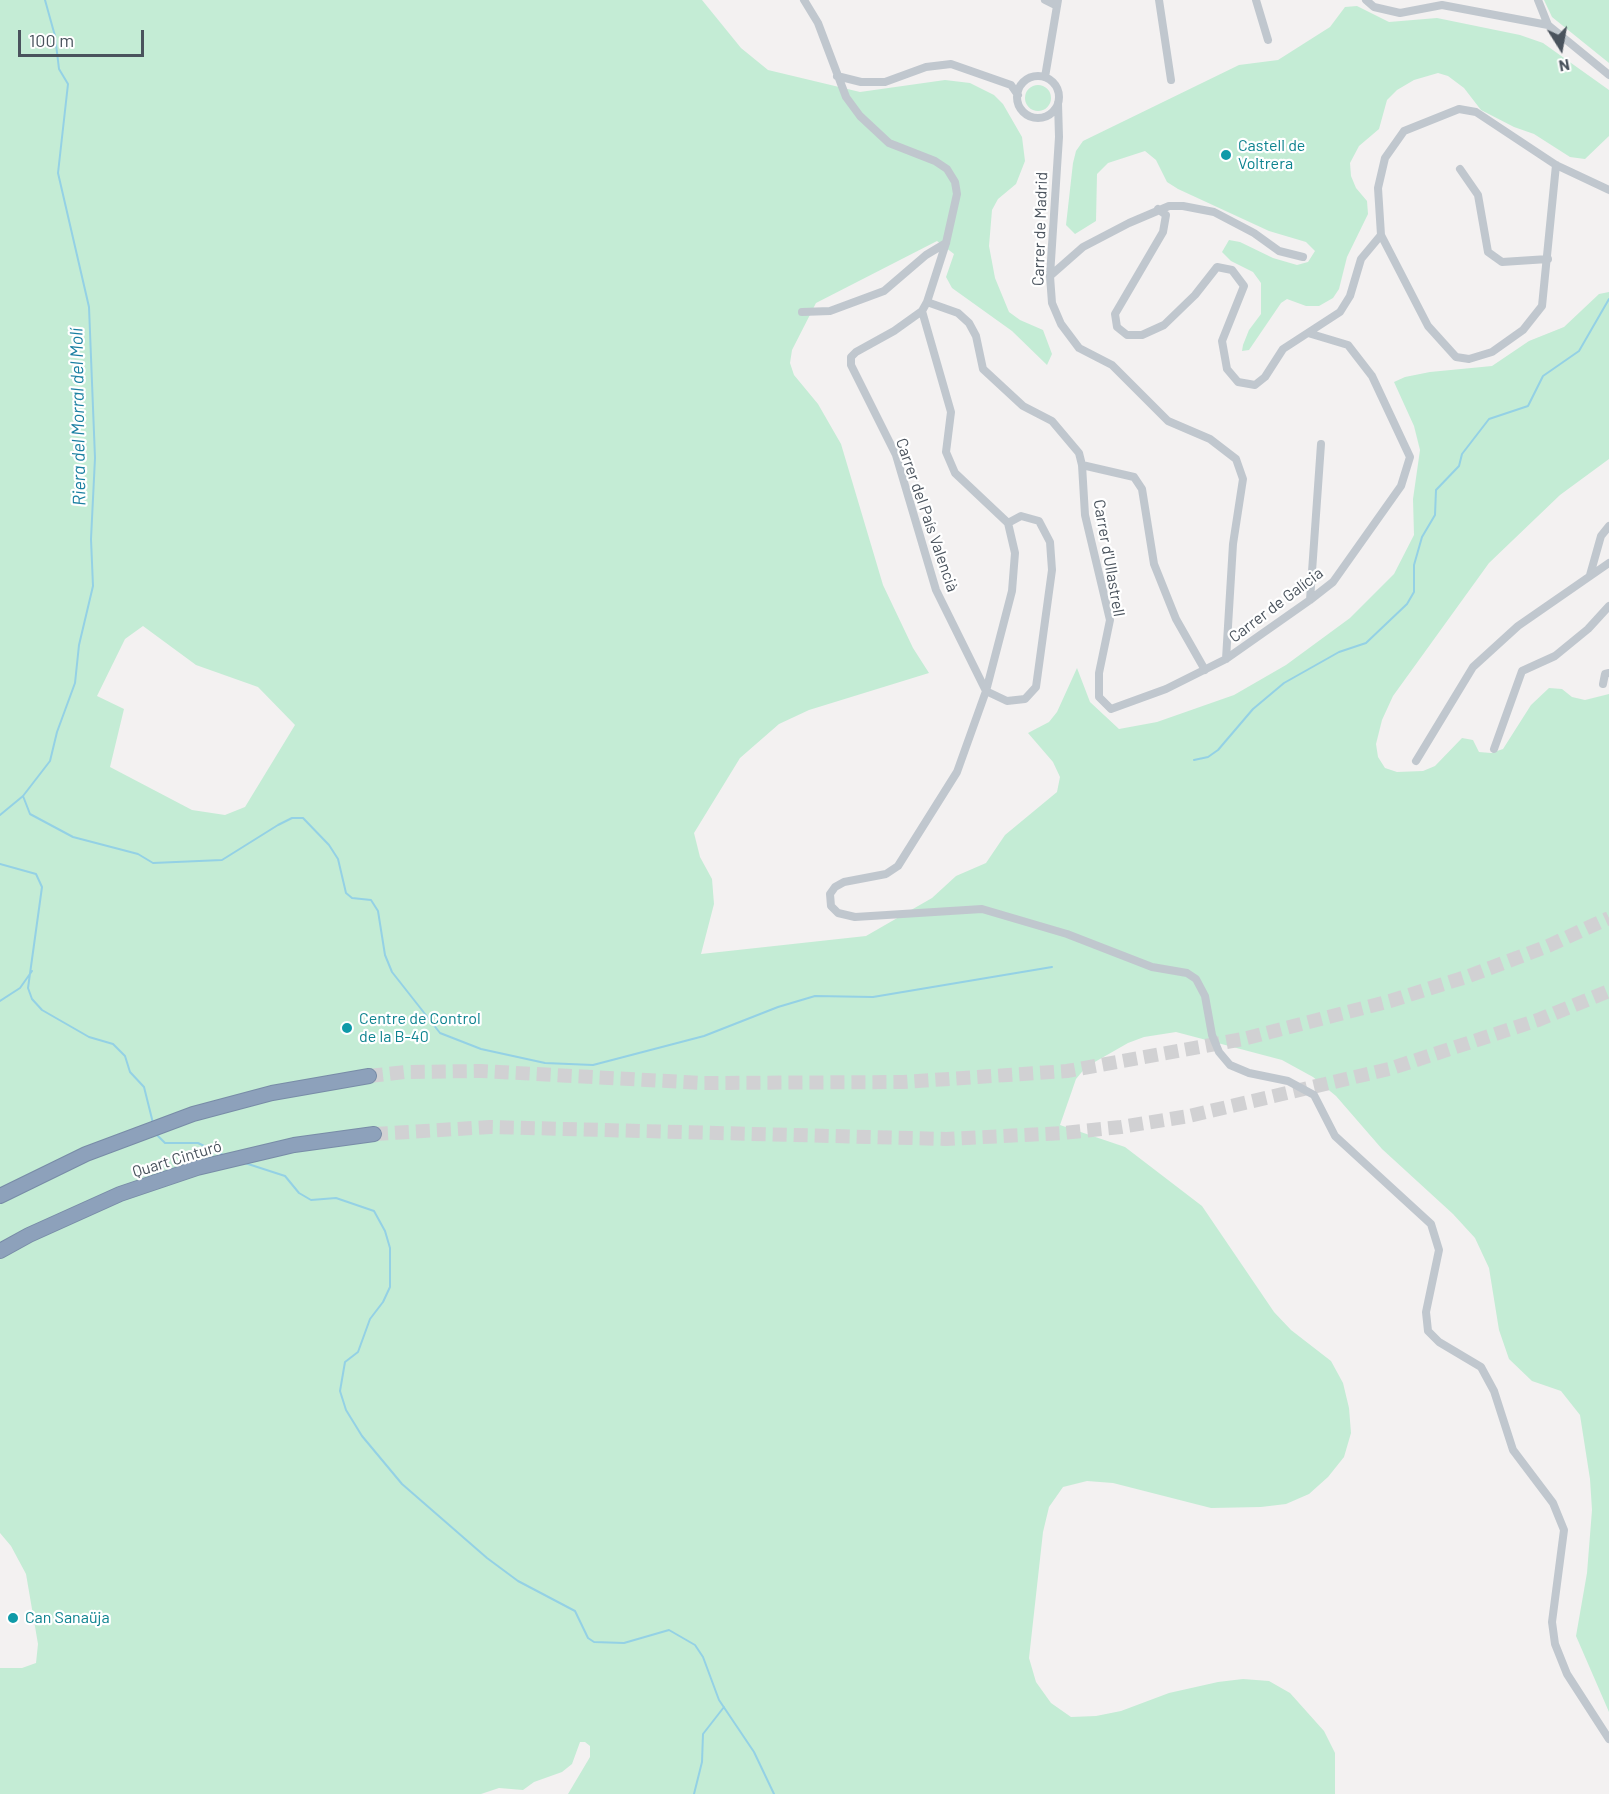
<!DOCTYPE html>
<meta charset="utf-8">
<style>
body{margin:0}
#map{position:relative;width:1609px;height:1794px;overflow:hidden;background:#f3f1f1;font-family:Barlow,sans-serif}
canvas{display:block}
.north{position:absolute;left:1531px;top:18px;width:60px;height:60px;-webkit-text-stroke:4px #fff;paint-order:stroke;rotate:169deg;font-size:16px;font-weight:700;line-height:24px;text-align:center;color:#4a535d}
.north::after{content:'';display:block;margin:auto;width:21px;height:27px;background:#4a535d;clip-path:polygon(50% 0,100% 100%,50% 72%,0 100%)}
.scale{position:absolute;left:18px;top:30px;width:126px;height:27px;box-sizing:border-box;border:3px solid #4a535d;border-top:0;padding-left:8px;font-size:18px;line-height:21px;white-space:nowrap;color:#4a535d;-webkit-text-stroke:4px #fff;paint-order:stroke}
</style>
<div id="map">
<canvas width="1609" height="1794"></canvas>
<div class="north">N</div>
<div class="scale">100 m</div>
</div>
<script>
const context = document.querySelector('canvas').getContext('2d');
context.lineJoin = 'round';
function fill(path, color) { context.fillStyle = color; context.fill(path, 'evenodd'); }
const poly = rows => new Path2D(rows.map(r => 'M' + r).join(''));
function trace(path, color, width, dash) { context.strokeStyle = color; context.lineWidth = width; context.lineCap = dash ? 'butt' : 'round'; context.setLineDash(dash || []); context.stroke(path); }
function label(font, color, halo, rows, align = 'center') {
  context.font = font + ' Barlow,sans-serif'; context.lineWidth = 4.5; context.setLineDash([]); context.textBaseline = 'middle'; context.strokeStyle = halo; context.fillStyle = color; for (const [text, x, y, turn = 0] of rows) {
    context.save(); context.translate(x, y); context.rotate((+turn || 0) * Math.PI / 180); context.textAlign = isNaN(turn) ? turn : align; if (halo) context.strokeText(text, 0, 0); context.fillText(text, 0, 0); context.restore();
  }
}
fill(poly([
 [0,0,702,0,741,48,768,70,860,92,945,80,970,83,994,95,1003,104,1022,137,1025,161,1016,184,998,199,992,210,989,246,995,278,1009,312,1020,320,1043,330,1052,354,1047,365,1012,331,952,288,946,277,954,254,937,241,816,303,792,350,790,363,794,375,818,404,841,444,883,585,913,648,929,673,809,710,779,724,740,758,694,833,700,857,712,879,714,904,701,954,866,936,932,898,956,876,986,863,1005,835,1057,792,1060,777,1053,762,1028,733,1049,722,1057,712,1077,668,1090,702,1119,729,1157,722,1234,695,1286,665,1350,618,1394,574,1414,535,1413,499,1420,450,1414,426,1394,382,1405,377,1430,372,1492,366,1529,341,1564,327,1599,294,1609,292,1609,459,1560,495,1489,563,1393,696,1382,720,1376,744,1378,757,1385,768,1397,772,1423,771,1435,766,1462,738,1473,740,1479,752,1491,753,1503,749,1531,705,1549,688,1562,689,1572,697,1585,700,1609,694,1609,1712,1576,1636,1587,1573,1592,1510,1590,1479,1580,1415,1561,1391,1532,1381,1509,1359,1499,1330,1489,1268,1475,1238,1453,1214,1382,1149,1336,1096,1313,1077,1282,1060,1176,1032,1144,1037,1128,1043,1086,1067,1076,1079,1060,1125,1125,1147,1202,1206,1274,1312,1291,1330,1331,1361,1343,1383,1349,1408,1351,1433,1344,1457,1328,1477,1309,1494,1286,1504,1261,1507,1211,1508,1113,1483,1087,1481,1063,1487,1049,1507,1043,1532,1029,1658,1036,1682,1051,1703,1071,1717,1096,1716,1121,1711,1169,1693,1218,1682,1243,1679,1269,1681,1290,1693,1324,1731,1335,1753,1335,1794,568,1794,590,1757,590,1746,585,1742,580,1742,572,1764,562,1772,534,1782,523,1790,499,1788,481,1794,0,1794,0,1668,22,1668,36,1663,38,1644,26,1574,11,1546,0,1533],
 [143,626,196,665,258,687,295,725,245,807,225,815,192,810,110,767,124,709,97,696,125,639],
 [1544,0,1609,0,1609,63,1552,17],
 [1357,6,1389,22,1437,18,1520,35,1543,43,1609,90,1609,136,1585,159,1570,157,1534,134,1514,127,1481,110,1464,88,1448,76,1438,73,1414,80,1397,90,1387,100,1379,129,1359,146,1350,163,1351,176,1356,188,1367,201,1368,214,1347,257,1339,289,1333,298,1319,306,1306,306,1287,299,1281,303,1249,350,1242,351,1243,345,1249,330,1261,314,1261,283,1253,272,1231,261,1222,252,1229,240,1240,242,1273,258,1297,265,1308,262,1315,251,1306,242,1269,231,1178,189,1167,182,1156,160,1145,151,1108,163,1097,174,1096,221,1075,234,1066,225,1073,163,1076,151,1083,141,1239,65,1278,60,1330,27,1345,7],
 '1025 98a13 13 0 1 1 26 0a13 13 0 1 1-26 0Z'
]), '#c4ecd5');
trace(poly([
 [1194,760,1208,757,1218,750,1253,709,1284,683,1339,652,1366,643,1407,604,1414,592,1414,565,1422,537,1435,515,1436,490,1459,466,1462,454,1489,419,1528,406,1543,376,1579,351,1609,299],
 [23,796,30,814,73,837,138,854,153,863,222,860,278,825,292,818,303,818,329,845,338,859,346,893,352,898,371,900,378,911,385,955,392,972,440,1033,481,1049,545,1063,593,1065,704,1036,778,1007,815,996,873,997,1052,967],
 [0,815,23,796,50,761,57,732,75,683,79,645,93,586,91,539,95,458,89,307,58,173,68,84,59,69,55,36,45,0],
 [0,864,36,874,42,887,28,988,32,999,42,1010,89,1037,113,1044,125,1056,130,1072,144,1087,153,1123],
 [0,1001,20,988,32,971],
 [156,1134,165,1143,198,1143,225,1156],
 [245,1163,285,1176,299,1193,311,1200,336,1198,374,1211,385,1231,390,1248,390,1287,383,1302,370,1319,358,1352,345,1362,340,1391,346,1410,362,1436,402,1484,487,1558,518,1581,575,1611,588,1638,594,1642,624,1643,669,1630,695,1645,703,1657,719,1700,754,1752,774,1794],
 [694,1794,702,1762,703,1734,724,1707]
]), '#94d1e5', 2);
trace(poly([
 [369,1076,405,1072,481,1071,703,1083,903,1082,1067,1071,1243,1039,1390,1001,1469,976,1548,946,1609,918],
 [374,1134,490,1127,946,1139,1063,1133,1121,1127,1189,1116,1389,1069,1538,1020,1609,991]
]), '#d1d1d3', 14, [14, 7]);
const motorway = poly([
 [0,1196,86,1154,193,1114,272,1093,369,1076],
 [0,1251,29,1235,120,1194,197,1168,294,1145,374,1134]
]);
trace(motorway, '#788ca7', 16);
trace(poly([
 [804,0,818,23,846,97,860,116,889,143,935,161,947,169,955,182,957,194,946,243,927,302,922,311,894,331,856,352,851,357,851,365,896,455,936,590,986,691],
 [1045,0,1057,6],
 [1159,0,1171,80],
 [1256,0,1268,40],
 [1366,0,1374,7,1400,13,1442,5,1548,25],
 [1538,0,1548,25,1609,75],
 [837,76,861,82,885,82,926,67,951,64,1011,85,1018,95],
 '1017 97a21 21 0 1 1 42 0a21 21 0 1 1-42 0Z',
 [1045,77,1058,0],
 [1058,103,1059,137,1050,276,1052,303,1061,324,1079,348,1112,365,1168,421,1210,439,1236,459,1243,479,1233,544,1226,659],
 [1556,165,1542,306,1523,330,1492,352,1469,359,1456,357,1428,326,1381,235,1378,188,1385,158,1404,131,1459,109,1476,112,1556,165,1609,190],
 [1460,169,1478,195,1488,252,1502,262,1548,259],
 [1158,209,1166,215,1163,232,1115,314,1117,327,1127,335,1142,335,1164,325,1195,295,1217,267,1232,270,1244,286,1222,341,1227,369,1238,382,1255,385,1265,377,1283,349,1340,312,1350,296,1361,259,1381,235],
 [1050,276,1083,247,1129,223,1169,206,1183,206,1214,212,1254,233,1279,251,1303,257],
 [927,302,958,313,969,323,976,336,983,369,1023,406,1052,421,1079,453,1082,465,1085,515,1110,620,1099,673,1099,697,1111,709,1166,689,1226,659,1310,600,1333,582,1401,486,1410,457,1372,376,1348,345,1308,333],
 [922,311,951,412,946,452,955,473,1008,523,1015,553,1012,591,986,691,957,772,898,866,886,874,844,882,835,887,830,894,831,906,838,913,855,917,982,909,1067,934,1152,967,1187,973,1196,979,1205,996,1212,1035,1219,1052,1230,1065,1249,1073,1288,1081,1314,1095,1335,1136,1431,1224,1439,1250,1426,1312,1428,1331,1439,1342,1481,1367,1494,1391,1513,1450,1553,1503,1564,1530,1552,1622,1555,1644,1567,1674,1609,1739],
 [802,312,830,311,884,291,926,255,946,243],
 [1082,465,1134,477,1142,489,1154,564,1176,619,1205,670],
 [1590,575,1601,536,1609,526],
 [1310,600,1321,444],
 [1603,684,1605,674,1609,673],
 [986,691,1007,701,1025,699,1036,687,1052,570,1050,542,1039,521,1021,516,1008,523],
 [1494,749,1522,671,1555,656,1588,629,1609,606],
 [1416,761,1473,667,1518,626,1609,563]
]), '#c0c7ce', 8);
trace(motorway, '#8da1bb', 14);
for (const [x, y, r, color] of [
 [1226,155,6,"#0f9aa8"],
 [347,1028,6,"#0f9aa8"],
 [13,1618,6,"#0f9aa8"]
]) { const dot = new Path2D(); dot.arc(x, y, r, 0, 2 * Math.PI); context.fillStyle = color; context.fill(dot); trace(dot, '#fff', 2); }
label('16px', '#0d838f', '#fff', [
 ["Castell de",1238,146],
 ["Voltrera",1238,164],
 ["Centre de Control",359,1019],
 ["de la B-40",359,1037],
 ["Can Sanaüja",25,1618]
], 'left');
label('16px', '#4a535d', '#fff', [
 ["Carrer de Madrid",1040,229,-88],
 ["Carrer del País Valencià",927,515,71],
 ["Carrer d'Ullastrell",1109,558,80],
 ["Carrer de Galícia",1276,605,-37],
 ["Quart Cinturó",177,1159,-17]
]);
label('italic 18px', '#197fa1', '#fff', [
 ["Riera del Morral del Molí",78,417,-91]
]);
</script>
